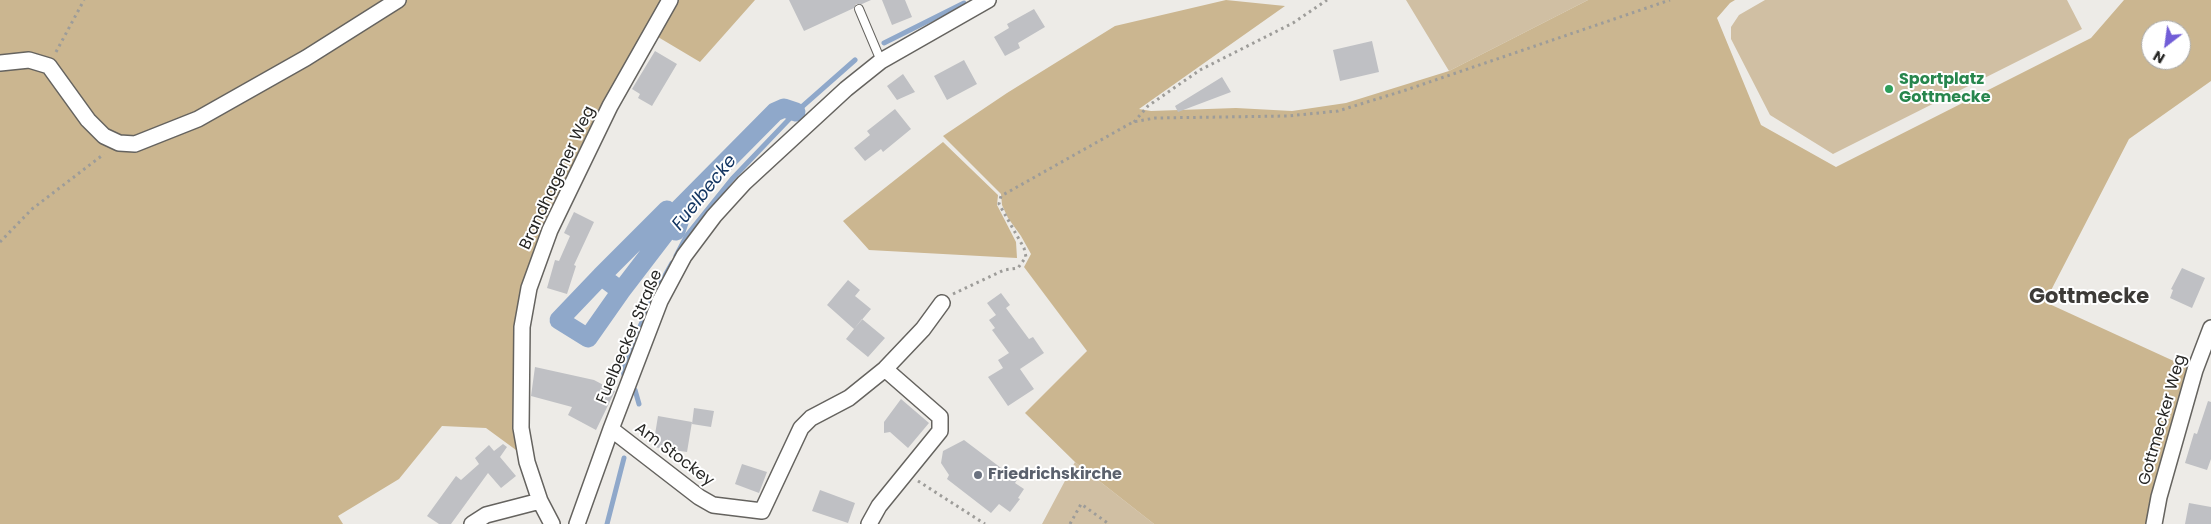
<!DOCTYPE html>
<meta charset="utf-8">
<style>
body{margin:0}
#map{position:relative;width:2211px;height:524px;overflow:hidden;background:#edebe7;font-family:Poppins,sans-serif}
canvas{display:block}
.north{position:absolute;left:2141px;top:20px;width:50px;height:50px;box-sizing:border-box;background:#fff;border:1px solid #a8a8a7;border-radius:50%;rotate:210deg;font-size:14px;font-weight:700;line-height:20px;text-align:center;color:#262624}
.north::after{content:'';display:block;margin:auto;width:18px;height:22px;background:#715dd7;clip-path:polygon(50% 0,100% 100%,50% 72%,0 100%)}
</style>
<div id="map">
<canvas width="2211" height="524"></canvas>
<div class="north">N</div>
</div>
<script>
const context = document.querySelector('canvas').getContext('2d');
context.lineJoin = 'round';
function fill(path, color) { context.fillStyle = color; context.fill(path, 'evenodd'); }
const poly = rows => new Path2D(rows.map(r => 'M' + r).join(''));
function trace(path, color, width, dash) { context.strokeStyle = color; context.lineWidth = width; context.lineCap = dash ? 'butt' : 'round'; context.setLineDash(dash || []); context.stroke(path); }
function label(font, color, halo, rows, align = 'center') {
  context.font = font + ' Poppins,sans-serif'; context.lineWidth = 4; context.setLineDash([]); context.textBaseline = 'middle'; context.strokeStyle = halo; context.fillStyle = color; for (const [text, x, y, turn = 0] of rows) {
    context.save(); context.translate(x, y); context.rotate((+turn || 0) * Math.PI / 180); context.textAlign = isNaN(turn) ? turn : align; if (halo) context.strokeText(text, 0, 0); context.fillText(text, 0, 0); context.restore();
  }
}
fill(poly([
 [1406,0,1588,0,1449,71],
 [1765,0,2067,0,2082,29,1833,154,1770,115,1731,39,1731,27,1739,15],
 [1075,462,1154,524,1042,524]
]), '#d0bfa3');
fill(poly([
 [0,0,662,0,548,221,514,373,516,450,486,428,442,426,399,479,338,516,343,524,0,524],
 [679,0,755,0,700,62,658,37],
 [1226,0,1285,6,1139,109,1151,111,1236,108,1292,111,1346,103,1449,71,1588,0,1735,0,1730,3,1717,18,1761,125,1836,167,2091,38,2124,0,2211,0,2211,81,2129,139,2045,302,2189,368,2147,524,1154,524,1075,462,1025,413,1087,351,1024,267,1031,254,1021,236,1008,218,1002,205,1001,194,943,136,1007,93,1115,26],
 [2151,30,2181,30,2181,60,2151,60],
 [943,142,998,195,997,205,1016,242,1017,258,869,250,843,221]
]), '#cbb690');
trace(poly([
 [884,43,964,3],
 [676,256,687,235,732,179,796,112,855,60],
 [624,375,622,368,652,299,672,263],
 [635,390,639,404],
 [607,524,624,458]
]), '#8fa8ca', 5);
trace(poly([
 [673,215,667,210,601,276,621,291,670,227,676,231,680,219,673,215,775,112,784,108,796,112],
 [601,276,621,291,588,338,559,320,601,276]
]), '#8fa8ca', 19);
fill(poly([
 [789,0,871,0,862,4,856,4,854,8,804,31],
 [882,0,905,0,912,17,892,25],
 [1034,9,1045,27,1018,43,1020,48,1005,56,994,37,1009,28,1007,24],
 [1372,41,1379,72,1340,81,1333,50],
 [655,51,677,64,652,106,638,98,640,94,632,89],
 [964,60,977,84,947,100,934,76],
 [903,74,915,92,897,100,887,86],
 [1222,77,1231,92,1178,112,1175,106],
 [895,109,911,129,883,152,881,149,865,161,854,148,870,135,867,131],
 [574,212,594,222,574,265,576,266,567,294,547,288,555,260,559,261,570,236,564,233],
 [2182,268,2205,278,2192,308,2170,298,2173,290,2171,289],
 [848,280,860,290,855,296,871,309,854,329,827,305],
 [1001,293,1010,305,1006,308,1029,339,1033,337,1044,353,1020,369,1034,389,1008,406,988,377,1003,368,998,360,1009,353,992,330,995,328,989,320,996,315,987,303],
 [862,319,885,338,868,357,846,339],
 [535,367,594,380,615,391,596,430,568,415,572,407,531,396],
 [901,399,929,423,908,448,890,432,884,433,884,422],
 [2208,401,2211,402,2211,459,2207,470,2185,463,2194,433,2197,434],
 [694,408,714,411,711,427,692,424],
 [658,416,692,422,687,452,653,447],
 [964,440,1017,480,1015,483,1024,489,1018,498,1020,499,1010,512,999,504,991,513,947,479,949,475,941,463,943,451],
 [503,444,507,447,500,457,516,476,501,488,488,473,451,524,439,524,427,516,456,476,461,480,479,464,475,458,489,445,494,451],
 [742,464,767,472,759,493,735,484],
 [820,490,855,503,848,523,812,511],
 [2189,503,2211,507,2211,524,2185,524]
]), '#bfc0c4');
const service = poly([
 [859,9,881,61]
]);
const minor = poly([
 [0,63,29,60,49,66,88,120,104,136,119,143,135,144,198,119,306,58,398,0],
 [611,429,699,497,713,505,762,511,801,428,811,418,849,398,885,369,923,329,942,303],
 [472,524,486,515,540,501],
 [552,524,540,501,527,462,521,428,522,327,529,288,550,230,610,106,670,0],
 [577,524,611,429,660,301,684,256,714,216,744,183,846,89,881,61,988,0],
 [869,524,879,506,940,431,940,417,885,369],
 [2154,524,2159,497,2195,370,2211,328]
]);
trace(service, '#65635f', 10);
trace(minor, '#65635f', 18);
trace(poly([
 [56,52,84,0],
 [1134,122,1148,106,1200,70,1293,23,1327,0],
 [0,242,32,209,104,154],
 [953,294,1004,270,1018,268,1026,257,1024,248,999,204,1001,196,1133,122,1155,118,1288,116,1338,111,1406,90,1670,0],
 [918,481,985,524],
 [1070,524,1081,504,1109,524]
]), '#9d9c99', 3, [2.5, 4]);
trace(service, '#fff', 8);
trace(minor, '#fff', 15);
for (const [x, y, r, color] of [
 [1889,89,5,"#2e9e5b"],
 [978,475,5,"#6b7280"]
]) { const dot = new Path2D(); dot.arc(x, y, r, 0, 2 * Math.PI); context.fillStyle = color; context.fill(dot); trace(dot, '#fff', 2); }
label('bold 16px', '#27864d', '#fff', [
 ["Sportplatz",1899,80],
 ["Gottmecke",1899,98]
], 'left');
label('16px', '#262624', '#fff', [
 ["Brandhagener Weg",558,178,-65],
 ["Fuelbecker Straße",630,337,-67],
 ["Gottmecker Weg",2163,420,-74],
 ["Am Stockey",674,455,37]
]);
label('bold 16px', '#5b616d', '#fff', [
 ["Friedrichskirche",988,475]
], 'left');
label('italic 18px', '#143662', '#fff', [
 ["Fuelbecke",705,193,-51]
]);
label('bold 21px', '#3d3b38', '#fff', [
 ["Gottmecke",2089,298]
]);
</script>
